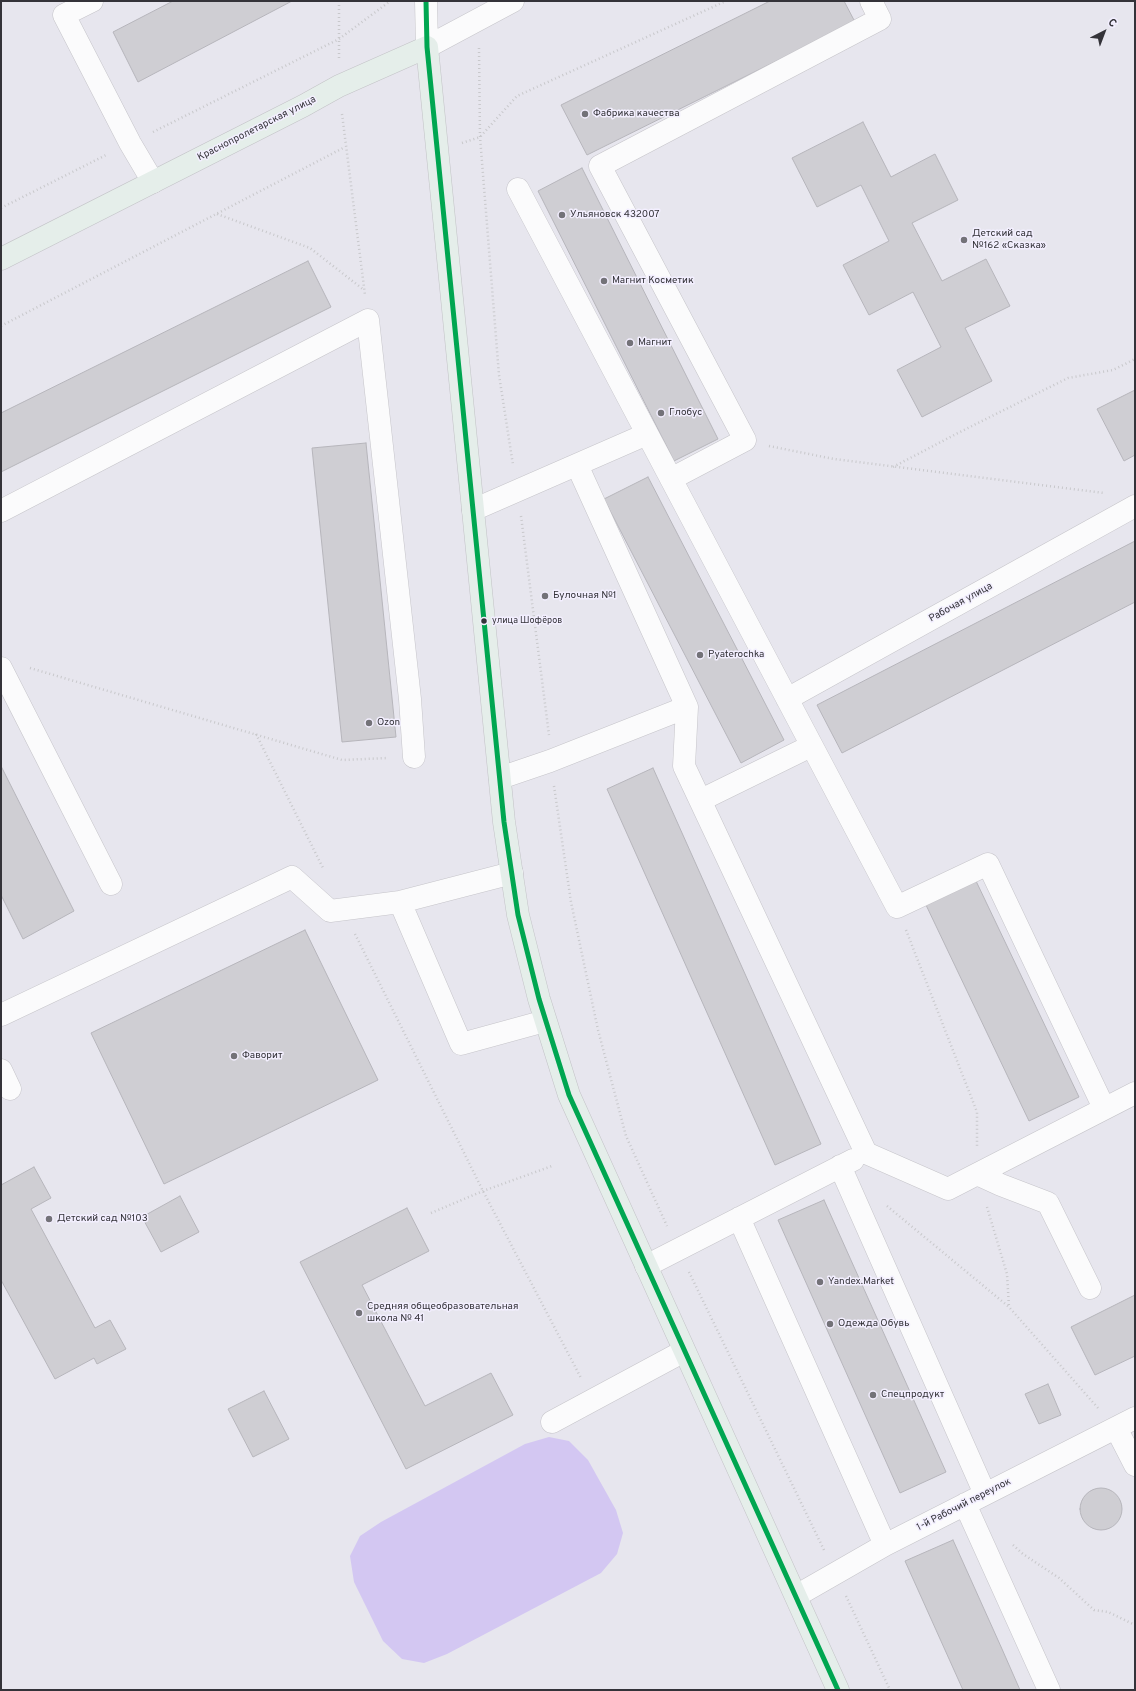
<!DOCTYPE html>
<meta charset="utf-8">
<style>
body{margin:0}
#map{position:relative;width:1136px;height:1691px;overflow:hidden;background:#e7e6ee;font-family:Overpass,sans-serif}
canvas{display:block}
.frame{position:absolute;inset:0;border:2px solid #343339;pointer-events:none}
.north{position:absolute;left:1084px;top:12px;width:40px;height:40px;-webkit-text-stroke:3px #f3efff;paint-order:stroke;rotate:42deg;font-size:11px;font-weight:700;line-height:16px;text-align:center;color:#343339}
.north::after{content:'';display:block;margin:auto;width:14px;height:18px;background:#343339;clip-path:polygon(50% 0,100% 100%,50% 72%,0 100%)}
</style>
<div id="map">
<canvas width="1136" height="1691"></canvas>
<div class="frame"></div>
<div class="north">С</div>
</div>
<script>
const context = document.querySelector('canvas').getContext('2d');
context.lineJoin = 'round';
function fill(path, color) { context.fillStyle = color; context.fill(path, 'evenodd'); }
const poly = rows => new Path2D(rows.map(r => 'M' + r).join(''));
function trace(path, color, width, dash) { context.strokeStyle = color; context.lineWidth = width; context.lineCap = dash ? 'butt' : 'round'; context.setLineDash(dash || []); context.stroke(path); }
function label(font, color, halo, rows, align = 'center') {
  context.font = font + ' Overpass,sans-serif'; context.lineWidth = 3; context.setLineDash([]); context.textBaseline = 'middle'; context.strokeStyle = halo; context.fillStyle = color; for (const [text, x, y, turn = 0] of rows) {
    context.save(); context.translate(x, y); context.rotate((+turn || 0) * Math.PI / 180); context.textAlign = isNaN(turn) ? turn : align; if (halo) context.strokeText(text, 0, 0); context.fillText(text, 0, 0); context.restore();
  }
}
fill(poly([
 [549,1437,569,1441,588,1460,616,1510,623,1533,617,1554,601,1573,447,1654,424,1663,402,1659,383,1641,354,1582,350,1556,360,1536,381,1522,525,1444]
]), '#d3c7f2');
const building = poly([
 [173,1,292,1,138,82,113,32,173,1],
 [770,1,844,1,855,22,587,155,561,105,770,1],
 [863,122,891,177,935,154,958,200,912,223,942,281,986,259,1010,306,965,328,992,381,922,417,897,370,941,347,913,292,869,315,843,265,889,241,861,185,817,207,792,158,863,122],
 [582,168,718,439,674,461,538,191,582,168],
 [308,261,331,307,1,472,1,413,308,261],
 [1135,390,1135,455,1124,461,1097,409,1135,390],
 [366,443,396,737,342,742,312,448,366,443],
 [648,477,784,740,741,763,604,499,648,477],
 [1135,541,1135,602,842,753,817,705,1135,541],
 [1,766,74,911,23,939,1,895,1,766],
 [653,768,821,1144,775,1165,607,789,653,768],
 [976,881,1079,1097,1029,1121,926,905,976,881],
 [305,930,378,1080,164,1184,91,1033,305,930],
 [34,1167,51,1198,31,1209,95,1328,110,1320,126,1349,97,1364,94,1358,55,1379,1,1280,1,1185,34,1167],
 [180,1196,199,1232,161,1252,142,1217,180,1196],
 [824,1200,946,1472,900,1493,778,1220,824,1200],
 [407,1208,429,1251,362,1285,425,1406,491,1373,513,1415,406,1469,300,1262,407,1208],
 [1135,1295,1135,1356,1095,1375,1071,1327,1135,1295],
 [1048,1384,1061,1415,1039,1424,1025,1394,1048,1384],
 [264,1391,289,1439,253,1457,228,1409,264,1391],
 '1080 1509a21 21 0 1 1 42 0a21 21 0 1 1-42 0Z',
 [953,1540,1002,1649,1020,1690,963,1690,905,1561,953,1540]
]);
fill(building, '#cfced3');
trace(building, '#b6b5bb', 1);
const minor = poly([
 [92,1,64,15,130,143,153,182],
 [426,1,427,47,513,1],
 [518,189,897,907,988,864,1104,1108],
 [577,465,687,707,684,766,866,1153,948,1189,1135,1093],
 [671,479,745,440,600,166,880,19,871,1],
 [473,510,647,434],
 [1,511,368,320,410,699,414,757],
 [1,668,111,884],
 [787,699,1135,506],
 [500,778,550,761,687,707],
 [701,800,811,746],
 [512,873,400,902,461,1044,545,1021],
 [1,1015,292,877,330,911,400,902],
 [1,1070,10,1089],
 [840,1166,985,1494],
 [977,1174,1001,1185,1048,1203,1090,1288],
 [739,1218,885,1545],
 [646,1266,853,1160],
 [552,1422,684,1351],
 [1116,1428,1135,1465],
 [965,1504,1049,1690],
 [796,1596,885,1545,1135,1418]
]);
const major = poly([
 [1,259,303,106,339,86,427,47,504,822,518,915,539,999,569,1095,838,1690]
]);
trace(minor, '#c5c4c9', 23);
trace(major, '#c2c2c6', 23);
trace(poly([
 [339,1,339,59],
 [479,48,480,137,499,375,513,465],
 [342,114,365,295],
 [153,132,339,39,389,2],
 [462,143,480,137,517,96,726,1],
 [1,208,108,154],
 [217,214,310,248,364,290],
 [1,326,345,147],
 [769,446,834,459,1104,493],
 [893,467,958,433,1068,378,1113,370,1135,359],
 [521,516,549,735],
 [30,668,342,760,388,758],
 [256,734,323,868],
 [554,786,571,902,598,1030,626,1136,667,1226],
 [906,930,977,1112,977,1146],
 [355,934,483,1191,581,1378],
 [887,1206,1009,1307,1098,1408],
 [987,1207,1007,1274,1009,1307],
 [431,1213,483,1191,552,1166],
 [689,1272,824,1550],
 [1013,1545,1023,1554,1059,1578,1094,1610,1108,1612,1135,1625],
 [846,1596,890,1690]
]), '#c8c8cb', 2.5, [1, 3]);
trace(minor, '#fbfbfc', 22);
trace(major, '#e5eeea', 22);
trace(poly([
 [426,1,427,47,504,822,518,915,539,999,569,1095,838,1690]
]), '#00a651', 5);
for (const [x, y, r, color] of [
 [585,114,4,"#737278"],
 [562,215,4,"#737278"],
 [964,240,4,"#737278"],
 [604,281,4,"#737278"],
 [630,343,4,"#737278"],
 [661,413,4,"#737278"],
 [545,596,4,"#737278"],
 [484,621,3.5,"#343339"],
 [700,655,4,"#737278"],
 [369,723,4,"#737278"],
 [234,1056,4,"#737278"],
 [49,1219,4,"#737278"],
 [820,1282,4,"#737278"],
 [359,1313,4,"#737278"],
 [830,1324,4,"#737278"],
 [873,1395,4,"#737278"]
]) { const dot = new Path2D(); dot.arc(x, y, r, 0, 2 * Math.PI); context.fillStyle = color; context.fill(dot); trace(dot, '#f3efff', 1.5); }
label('9px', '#343339', '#f3efff', [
 ["улица Шофёров",492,621]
], 'left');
label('10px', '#343339', '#f3efff', [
 ["Фабрика качества",593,114],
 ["Ульяновск 432007",570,215],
 ["Детский сад",972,234],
 ["№162 «Сказка»",972,246],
 ["Магнит Косметик",612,281],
 ["Магнит",638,343],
 ["Глобус",669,413],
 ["Булочная №1",553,596],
 ["Pyaterochka",708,655],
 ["Ozon",377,723],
 ["Фаворит",242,1056],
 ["Детский сад №103",57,1219],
 ["Yandex.Market",828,1282],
 ["Средняя общеобразовательная",367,1307],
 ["школа № 41",367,1319],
 ["Одежда Обувь",838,1324],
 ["Спецпродукт",881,1395]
], 'left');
label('10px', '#343339', '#f3efff', [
 ["Краснопролетарская улица",257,129,-27],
 ["Рабочая улица",961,603,-29],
 ["1-й Рабочий переулок",964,1505,-27]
]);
</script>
